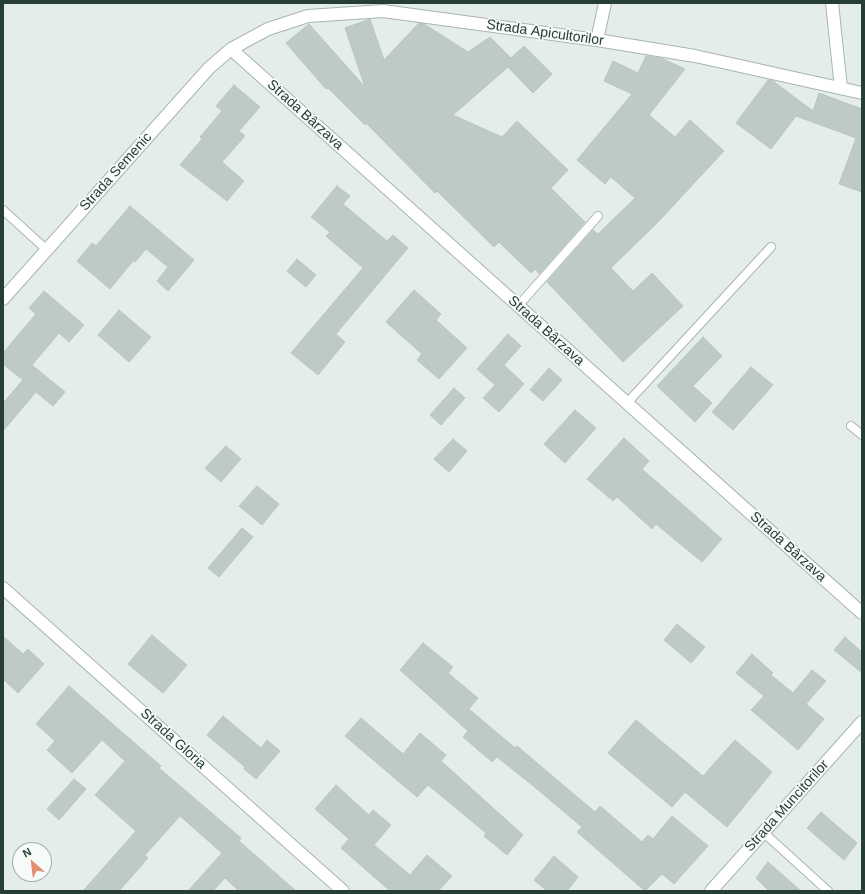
<!DOCTYPE html>
<meta charset="utf-8">
<style>
body{margin:0}
#map{position:relative;width:865px;height:894px;overflow:hidden;background:#e5edea;font-family:Arial,sans-serif}
canvas{display:block}
.frame{position:absolute;inset:0;border:4px solid #263d38;pointer-events:none}
.north{position:absolute;left:12px;top:842px;width:40px;height:40px;box-sizing:border-box;background:#f6faf8;border:1px solid #a3aeab;border-radius:50%;rotate:332deg;font-size:11px;font-weight:700;line-height:16px;text-align:center;color:#263d38}
.north::after{content:'';display:block;margin:auto;width:14px;height:18px;background:#e48f6c;clip-path:polygon(50% 0,100% 100%,50% 72%,0 100%)}
</style>
<div id="map">
<canvas width="865" height="894"></canvas>
<div class="frame"></div>
<div class="north">N</div>
</div>
<script>
const context = document.querySelector('canvas').getContext('2d');
context.lineJoin = 'round';
function fill(path, color) { context.fillStyle = color; context.fill(path, 'evenodd'); }
const poly = rows => new Path2D(rows.map(r => 'M' + r).join(''));
function trace(path, color, width, dash) { context.strokeStyle = color; context.lineWidth = width; context.lineCap = dash ? 'butt' : 'round'; context.setLineDash(dash || []); context.stroke(path); }
function label(font, color, halo, rows, align = 'center') {
  context.font = font + ' Arial,sans-serif'; context.lineWidth = 3.5; context.setLineDash([]); context.textBaseline = 'middle'; context.strokeStyle = halo; context.fillStyle = color; for (const [text, x, y, turn = 0] of rows) {
    context.save(); context.translate(x, y); context.rotate((+turn || 0) * Math.PI / 180); context.textAlign = isNaN(turn) ? turn : align; if (halo) context.strokeText(text, 0, 0); context.fillText(text, 0, 0); context.restore();
  }
}
const building = poly([
 [370,19,384,60,419,23,424,24,468,52,490,37,511,58,524,46,552,74,533,93,508,67,453,115,502,137,517,121,568,170,551,188,585,222,539,274,535,269,531,273,499,242,494,247,437,191,435,193,366,123,365,125,328,88,326,89,286,43,309,24,365,87,345,28,370,19],
 [646,56,661,58,685,69,649,115,675,137,690,120,724,151,659,221,611,268,633,291,652,273,683,306,623,362,547,282,593,230,598,234,635,198,611,177,605,184,577,160,632,94,604,81,613,61,638,73,646,56],
 [768,80,773,81,813,111,819,93,862,109,862,192,839,184,856,138,796,116,771,149,736,123,768,80],
 [234,85,260,107,239,131,245,136,222,162,244,181,227,201,180,165,202,139,200,137,222,111,216,106,234,85],
 [337,186,350,196,343,204,387,241,393,235,408,248,336,334,345,342,318,375,291,353,363,268,326,236,330,232,311,217,337,186],
 [130,206,194,260,168,291,157,281,168,267,146,249,135,262,133,261,110,289,77,261,92,243,96,246,130,206],
 [297,259,316,275,306,287,287,271,297,259],
 [414,290,441,314,436,320,467,348,439,379,417,360,422,354,386,322,414,290],
 [44,291,84,325,69,342,59,333,32,365,65,392,53,406,36,392,3,431,3,403,23,380,3,364,3,353,36,314,29,308,44,291],
 [119,310,151,337,129,362,98,335,119,310],
 [508,334,521,346,504,365,524,384,499,412,483,398,495,385,477,369,508,334],
 [703,337,722,356,693,386,712,403,695,422,657,386,703,337],
 [751,367,773,385,733,430,712,412,751,367],
 [549,368,562,380,543,401,530,390,549,368],
 [454,388,465,398,441,425,430,415,454,388],
 [575,410,596,428,565,463,544,444,575,410],
 [624,438,649,461,642,469,722,539,702,562,656,524,652,529,617,497,613,501,587,479,624,438],
 [453,439,467,451,449,472,434,459,453,439],
 [226,446,241,459,221,482,205,468,226,446],
 [257,486,279,504,262,525,239,506,257,486],
 [242,528,253,537,219,577,208,568,242,528],
 [677,624,705,647,691,663,664,640,677,624],
 [152,635,187,665,163,693,128,664,152,635],
 [3,636,23,654,28,649,44,664,18,693,3,679,3,636],
 [845,637,862,652,862,673,834,650,845,637],
 [423,643,453,667,448,673,478,698,469,709,515,748,517,746,595,812,600,806,642,842,648,835,653,839,672,816,708,846,674,884,662,874,645,891,577,832,582,827,531,784,497,757,492,762,463,737,468,731,400,670,423,643],
 [752,654,773,673,771,675,793,693,812,670,826,681,806,704,824,719,798,750,751,710,764,696,736,673,752,654],
 [69,686,161,766,159,768,241,838,239,841,296,891,239,891,225,878,213,891,188,891,222,853,180,816,145,855,148,858,119,891,83,891,136,831,95,795,125,761,102,740,72,773,47,750,55,741,36,724,69,686],
 [223,716,261,748,267,740,280,751,256,779,244,769,245,767,207,735,223,716],
 [361,718,403,754,420,733,446,755,441,761,523,835,507,855,484,836,486,833,428,785,417,797,345,736,361,718],
 [636,720,703,776,735,740,772,772,727,827,685,792,672,807,608,753,636,720],
 [74,779,86,789,59,820,47,809,74,779],
 [336,785,369,815,373,810,391,825,374,845,410,875,427,855,452,876,438,891,390,891,341,848,349,839,315,809,336,785],
 [821,812,857,843,844,860,807,828,821,812],
 [554,856,578,877,567,891,547,891,534,880,554,856],
 [768,862,801,891,769,891,756,878,768,862]
]);
fill(building, '#becac6');
trace(building, '#b8c6c1', 1);
const lane = poly([
 [3,210,47,250],
 [518,306,598,216],
 [627,403,771,247],
 [851,426,862,435],
 [763,832,828,891]
]);
const street = poly([
 [832,3,841,88],
 [597,40,605,3],
 [231,49,862,613],
 [3,299,209,68,231,49,268,29,308,16,383,11,597,40,695,56,862,93],
 [3,588,343,891],
 [711,891,862,722]
]);
trace(lane, '#a8b5b1', 10);
trace(street, '#a8b5b1', 14);
trace(lane, '#fff', 8);
trace(street, '#fff', 12);
label('14px', '#263d38', '#f6faf8', [
 ["Strada Apicultorilor",545,33,8],
 ["Strada Bârzava",305,115,42],
 ["Strada Semenic",116,172,-48],
 ["Strada Bârzava",546,331,42],
 ["Strada Bârzava",788,547,42],
 ["Strada Gloria",173,739,42],
 ["Strada Muncitorilor",787,806,-48]
]);
</script>
